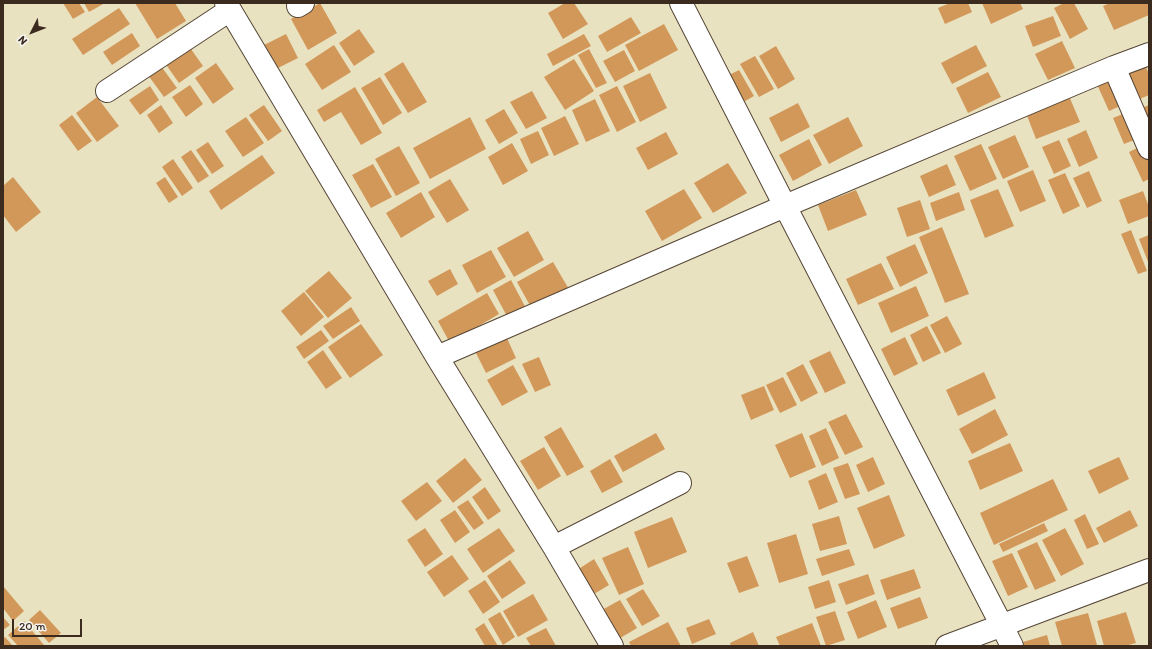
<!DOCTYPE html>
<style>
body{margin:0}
#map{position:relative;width:1152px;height:649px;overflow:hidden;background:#e9e2c1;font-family:Itim,sans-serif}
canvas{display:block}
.frame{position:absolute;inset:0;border:4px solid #3b2a1e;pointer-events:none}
.north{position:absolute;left:12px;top:12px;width:40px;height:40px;-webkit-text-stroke:3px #f6f6f2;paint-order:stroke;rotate:228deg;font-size:11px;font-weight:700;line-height:16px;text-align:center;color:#3b2a1e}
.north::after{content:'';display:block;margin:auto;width:14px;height:18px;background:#3b2a1e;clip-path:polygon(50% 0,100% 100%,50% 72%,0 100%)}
.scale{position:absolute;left:12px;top:619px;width:70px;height:18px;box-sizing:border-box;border:2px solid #3b2a1e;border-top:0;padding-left:5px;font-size:12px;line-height:14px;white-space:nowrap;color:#3b2a1e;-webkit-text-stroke:3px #f6f6f2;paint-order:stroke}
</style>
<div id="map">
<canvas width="1152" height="649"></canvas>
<div class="frame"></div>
<div class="north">N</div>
<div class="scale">20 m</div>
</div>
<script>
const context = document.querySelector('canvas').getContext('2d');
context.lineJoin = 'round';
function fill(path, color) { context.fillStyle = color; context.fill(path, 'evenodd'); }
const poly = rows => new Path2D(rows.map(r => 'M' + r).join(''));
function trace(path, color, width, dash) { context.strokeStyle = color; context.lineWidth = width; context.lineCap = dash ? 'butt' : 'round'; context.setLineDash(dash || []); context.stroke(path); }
fill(poly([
 [63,3,79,3,85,12,73,19],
 [84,3,105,3,89,12],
 [135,3,175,3,186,21,157,39],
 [320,3,337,33,308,50,291,19],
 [565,3,574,3,588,24,563,39,548,13],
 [950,3,968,3,972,12,945,24,938,8],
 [982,3,1020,3,1023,9,991,24],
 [1064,3,1074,3,1088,29,1070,39,1054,8],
 [1110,3,1149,3,1149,15,1114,30,1103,6],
 [119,8,130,24,83,55,72,39],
 [1053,16,1061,36,1033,47,1025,26],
 [631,17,641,33,607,52,598,36],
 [664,24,678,50,639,71,625,45],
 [359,29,375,52,354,66,339,43],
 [132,33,140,46,112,65,103,52],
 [286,34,298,58,274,70,262,46],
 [584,34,591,46,553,66,547,54],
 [1062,41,1075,68,1048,80,1035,54],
 [186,42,203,66,179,83,162,59],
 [334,45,351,72,322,90,305,64],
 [976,45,987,66,952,84,941,63],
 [776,46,795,79,778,89,759,56],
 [589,49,607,83,596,88,578,55],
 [624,50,635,71,615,82,603,61],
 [755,56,774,89,759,97,740,64],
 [574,59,594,91,565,110,544,77],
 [158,62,177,88,164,97,145,71],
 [403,62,427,102,408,113,384,74],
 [216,63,234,89,213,104,195,78],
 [1145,65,1149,74,1149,95,1135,101,1123,75],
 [739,70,754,96,740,104,725,77],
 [988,72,1001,97,968,113,956,88],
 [1113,72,1127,103,1109,111,1095,80],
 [650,73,667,108,640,122,623,86],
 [380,77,402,113,383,125,361,88],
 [190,85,203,104,186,117,172,97],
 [150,86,159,100,140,115,129,100],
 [617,86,636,122,617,132,599,95],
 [355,87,382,133,361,145,341,112,324,122,317,110],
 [532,91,547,118,526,129,510,102],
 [1069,96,1080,122,1036,139,1026,113],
 [97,97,119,126,97,142,76,113],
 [595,99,610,131,586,142,572,110],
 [798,103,810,127,781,142,769,118],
 [161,105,173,123,159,133,147,115],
 [264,105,282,131,268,141,249,115],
 [1149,105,1149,126,1141,108],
 [504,109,518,133,499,144,485,120],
 [1130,111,1142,137,1124,144,1113,118],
 [72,115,92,141,78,151,59,125],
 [565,116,579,144,554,156,541,128],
 [246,117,264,143,243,157,225,131],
 [470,117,486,149,430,179,413,148],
 [848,117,863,146,829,164,813,135],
 [1086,130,1098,158,1079,167,1067,139],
 [538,131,549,155,531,164,520,139],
 [666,132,678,154,648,170,636,148],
 [1015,135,1029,167,1003,179,988,147],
 [809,139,822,165,793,181,779,155],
 [1059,140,1071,166,1054,174,1042,147],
 [208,142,224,166,212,174,196,150],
 [512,143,528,171,503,185,488,157],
 [981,144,997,179,970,191,954,156],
 [1145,144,1149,154,1149,179,1143,182,1129,152],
 [399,146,420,183,396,196,375,159],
 [191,150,209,176,198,183,181,157],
 [262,155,275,173,221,210,209,191],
 [173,159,193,188,182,196,162,167],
 [728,163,747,193,713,213,694,183],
 [373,164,392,197,371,208,352,175],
 [947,164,956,185,929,197,920,176],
 [1033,170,1046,201,1020,212,1007,181],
 [1089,171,1102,201,1087,208,1073,178],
 [1065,173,1080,206,1063,214,1048,180],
 [13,177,41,212,16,232,3,215,3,186],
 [165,177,178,197,169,203,156,183],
 [450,179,469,210,447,223,428,192],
 [684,189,702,218,662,241,645,211],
 [998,189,1014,226,985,238,970,200],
 [856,190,867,215,828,231,818,205],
 [1143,191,1149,207,1149,216,1128,224,1119,200],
 [421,192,435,217,401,238,386,213],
 [959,192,965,210,936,221,930,203],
 [920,200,930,229,907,237,897,208],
 [942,227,969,294,945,303,919,237],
 [1131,230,1147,271,1138,274,1121,234],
 [528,231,544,260,514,277,497,248],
 [1149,235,1149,264,1139,239],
 [915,244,928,273,900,287,886,257],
 [491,250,506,277,477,293,462,265],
 [553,262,570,291,533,311,517,282],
 [881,263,894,289,858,305,846,279],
 [450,269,458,284,437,296,428,281],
 [329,271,352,298,328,318,305,291],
 [511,280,528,312,510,322,493,290],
 [916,286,929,316,891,333,878,303],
 [304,292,324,317,301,336,281,311],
 [487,293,499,314,450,343,438,321],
 [351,307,360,321,333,339,323,326],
 [947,316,962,344,945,353,930,325],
 [361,324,383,355,350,378,328,347],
 [927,326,941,353,923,362,910,335],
 [321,330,329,341,304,359,296,347],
 [506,336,516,358,486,373,475,351],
 [905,337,918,364,894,376,881,349],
 [323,350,342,378,326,389,307,362],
 [830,351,846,383,825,393,809,361],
 [539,357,551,385,535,392,522,364],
 [803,364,818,393,801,402,786,373],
 [513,365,528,392,502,406,487,380],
 [984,372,996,398,958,416,946,390],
 [783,377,797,405,780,413,766,385],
 [764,386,774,410,751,420,741,395],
 [995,409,1008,435,972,454,959,429],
 [846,414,863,447,845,455,828,422],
 [561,427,584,467,567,476,544,437],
 [826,428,839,458,822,466,809,436],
 [656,433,665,449,623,472,614,456],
 [802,433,816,467,790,478,775,445],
 [1010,443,1023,471,980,490,968,461],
 [544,447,561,476,538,490,520,461],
 [873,457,885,484,868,492,856,465],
 [1119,457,1129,479,1099,494,1088,471],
 [465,458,482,480,453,503,436,481],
 [610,459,623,482,602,493,590,471],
 [848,463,860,494,845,499,833,468],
 [826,473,838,502,819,510,808,481],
 [1053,479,1068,510,994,545,980,513],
 [427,482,442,501,416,521,401,501],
 [485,487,501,511,488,520,472,497],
 [889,495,905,536,874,549,857,508],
 [468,500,484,523,474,530,457,507],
 [455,510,470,532,455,543,440,520],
 [1130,510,1138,526,1104,543,1096,528],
 [1085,514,1099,544,1087,549,1074,520],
 [839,516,847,544,820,551,812,524],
 [672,517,687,552,648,568,634,532],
 [1044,523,1048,531,1003,552,999,544],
 [425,528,443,554,425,567,407,540],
 [499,528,515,551,483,573,467,549],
 [1065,528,1084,564,1061,576,1042,540],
 [796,534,808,574,779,583,767,543],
 [1037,542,1056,581,1035,590,1017,551],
 [628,547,644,584,619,595,602,558],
 [849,549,855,565,822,576,816,559],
 [1012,553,1028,587,1008,596,992,561],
 [452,555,469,579,444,597,427,572],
 [747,556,759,586,739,593,727,563],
 [594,559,609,585,589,597,574,572],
 [510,560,526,583,502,599,487,576],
 [914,569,921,588,887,600,880,580],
 [868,574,875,594,846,605,838,584],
 [485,580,500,602,483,614,468,591],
 [829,580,836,602,815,609,808,587],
 [3,586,24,611,13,621,3,608],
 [643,589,660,616,642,626,626,599],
 [533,594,548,620,518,637,503,611],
 [920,597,928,618,898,629,890,608],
 [620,600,637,628,617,640,600,611],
 [876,600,887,627,858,639,847,612],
 [40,610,61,633,49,643,29,620],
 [835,611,845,640,826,646,816,617],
 [500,612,515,637,503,645,488,619],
 [1126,612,1136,643,1125,646,1104,646,1097,621],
 [1088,613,1097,645,1093,646,1062,646,1055,622],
 [3,617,10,625,3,630],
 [709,619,716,634,692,644,686,628],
 [24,621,44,645,43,646,18,646,8,635],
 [668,622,681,646,631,646,629,642],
 [484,623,498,646,485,646,475,629],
 [812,623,821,646,780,646,776,637],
 [546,628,556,646,531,646,526,638],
 [753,632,759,646,731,646,730,643],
 [1047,635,1050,646,1024,646,1023,642],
 [5,637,13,646,3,646,3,639]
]), '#d2985a');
const street = poly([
 [226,3,437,357,554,547,612,646],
 [681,3,785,206,1002,626,1012,646],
 [298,6,303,3],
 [1114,67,1149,148],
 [107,91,230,10],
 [437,357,785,206,1114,67,1149,54],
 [554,547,680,483],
 [947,646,1149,570]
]);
trace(street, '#554636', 24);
trace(street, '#fff', 22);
</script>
